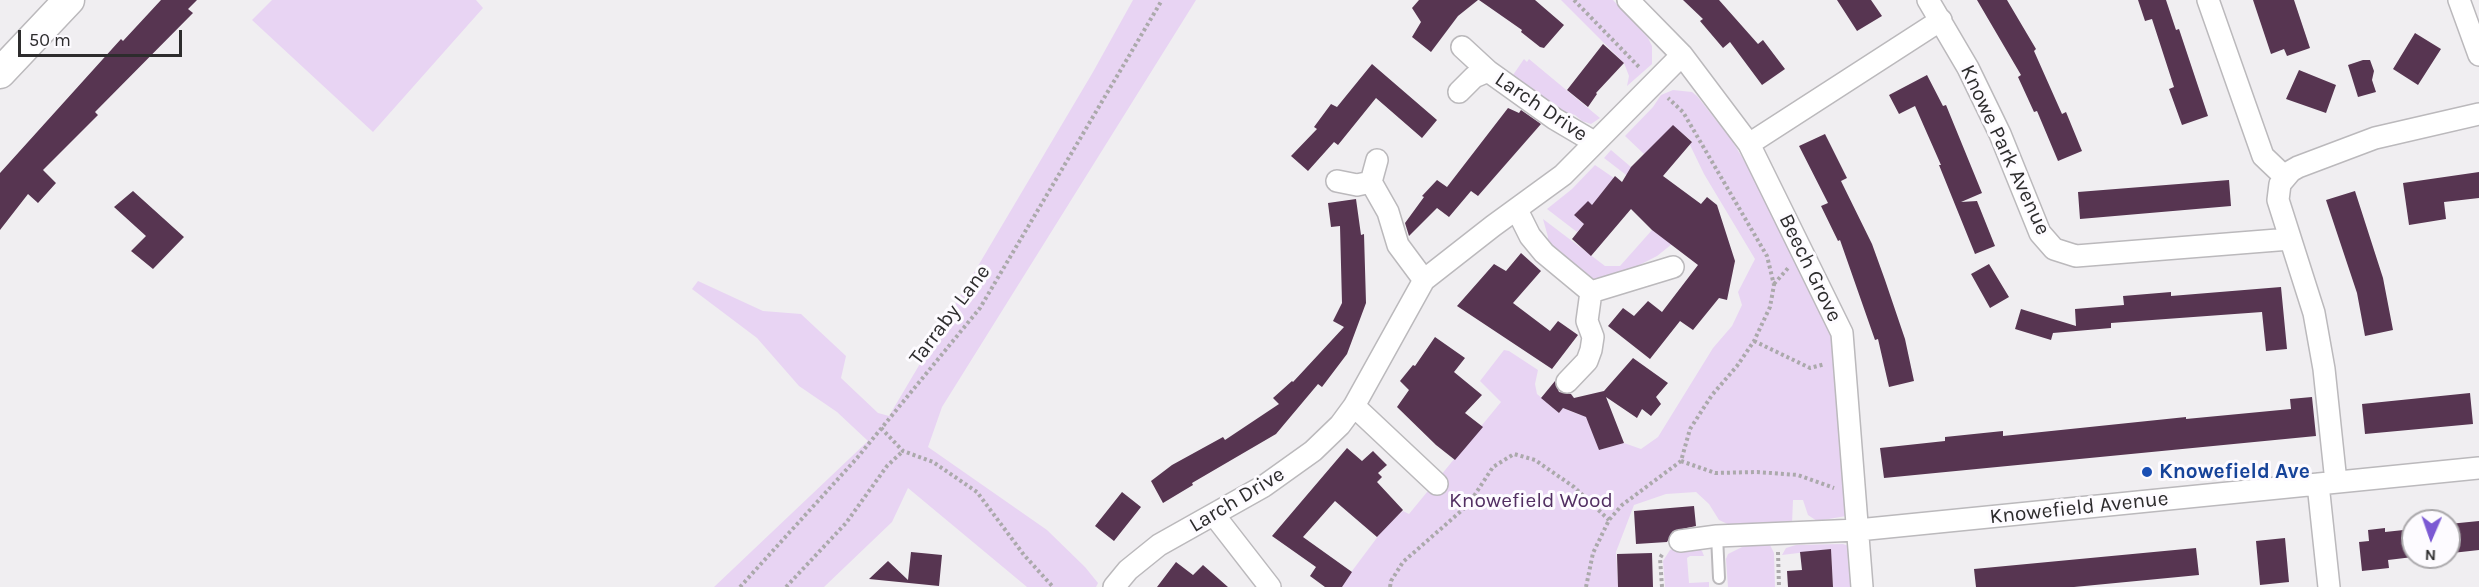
<!DOCTYPE html>
<style>
body{margin:0}
#map{position:relative;width:2479px;height:587px;overflow:hidden;background:#f0eef1;font-family:Karla,sans-serif}
canvas{display:block}
.north{position:absolute;left:2401px;top:509px;width:60px;height:60px;box-sizing:border-box;background:#fdfbff;border:2px solid #aaa8ab;border-radius:50%;rotate:182deg;font-size:16px;font-weight:700;line-height:24px;text-align:center;color:#2d2c2d}
.north::after{content:'';display:block;margin:auto;width:21px;height:27px;background:#7b59d3;clip-path:polygon(50% 0,100% 100%,50% 72%,0 100%)}
.scale{position:absolute;left:18px;top:30px;width:164px;height:27px;box-sizing:border-box;border:3px solid #2d2c2d;border-top:0;padding-left:8px;font-size:18px;line-height:21px;white-space:nowrap;color:#2d2c2d;-webkit-text-stroke:4px #fdfbff;paint-order:stroke}
</style>
<div id="map">
<canvas width="2479" height="587"></canvas>
<div class="north">N</div>
<div class="scale">50 m</div>
</div>
<script>
const context = document.querySelector('canvas').getContext('2d');
context.lineJoin = 'round';
function fill(path, color) { context.fillStyle = color; context.fill(path, 'evenodd'); }
const poly = rows => new Path2D(rows.map(r => 'M' + r).join(''));
function trace(path, color, width, dash) { context.strokeStyle = color; context.lineWidth = width; context.lineCap = dash ? 'butt' : 'round'; context.setLineDash(dash || []); context.stroke(path); }
function label(font, color, halo, rows, align = 'center') {
  context.font = font + ' Karla,sans-serif'; context.lineWidth = 6; context.setLineDash([]); context.textBaseline = 'middle'; context.strokeStyle = halo; context.fillStyle = color; for (const [text, x, y, turn = 0] of rows) {
    context.save(); context.translate(x, y); context.rotate((+turn || 0) * Math.PI / 180); context.textAlign = isNaN(turn) ? turn : align; if (halo) context.strokeText(text, 0, 0); context.fillText(text, 0, 0); context.restore();
  }
}
fill(poly([
 [272,0,476,0,483,8,373,132,252,20],
 [1133,0,1196,0,942,407,928,447,1047,530,1085,567,1098,583,1096,587,1027,587,908,488,892,522,824,587,714,587,868,441,837,412,799,386,757,338,692,289,698,281,763,311,801,314,846,356,841,378,878,413,889,416,1093,72],
 [1561,0,1613,0,1648,38,1652,46,1652,64,1627,86,1629,76,1624,63],
 [1524,59,1527,62,1529,59,1600,118,1591,124,1582,121,1575,115,1556,109,1513,75],
 [1673,90,1692,92,1697,96,1731,139,1765,195,1830,322,1839,387,1850,506,1846,516,1817,521,1808,515,1803,500,1793,500,1792,524,1734,527,1719,520,1709,504,1696,492,1666,494,1634,505,1616,552,1618,587,1340,587,1385,527,1403,511,1409,514,1501,402,1480,381,1504,350,1509,351,1538,370,1535,384,1537,394,1559,413,1563,408,1580,415,1585,412,1599,450,1624,443,1641,449,1658,437,1713,348,1732,326,1742,305,1738,292,1755,259,1704,174,1690,145,1692,141,1673,126,1644,154,1625,136,1653,107,1661,95],
 [1611,150,1631,167,1634,181,1604,158],
 [1595,165,1614,178,1600,195,1604,199,1574,215,1584,224,1577,232,1547,209,1572,189],
 [1543,219,1605,266,1620,266,1652,230,1672,244,1657,256,1620,275,1592,282,1547,244,1548,237],
 [1748,544,1770,545,1774,553,1775,587,1728,587,1726,559,1728,554],
 [1843,544,1854,548,1856,587,1833,587,1831,549,1782,555,1786,548,1796,545],
 [1678,546,1698,548,1702,551,1704,556,1690,556,1687,558,1689,583,1709,582,1709,587,1665,587,1663,561,1670,550]
]), '#e8d4f3');
fill(poly([
 [161,0,197,0,188,9,193,13,95,112,98,115,43,170,56,183,38,203,28,194,0,230,0,173,121,39,123,41],
 [1419,0,1478,0,1458,16,1431,52,1412,37,1421,22,1412,8],
 [1479,0,1535,0,1564,25,1544,48,1540,47,1521,32,1522,30],
 [1683,0,1719,0,1758,44,1763,40,1785,69,1762,85,1730,42,1723,48,1700,21,1703,19],
 [1837,0,1871,0,1882,16,1857,31],
 [1977,0,2007,0,2036,49,2034,51,2062,114,2066,112,2082,151,2058,161,2037,111,2034,112,2018,77,2021,75],
 [2138,0,2166,0,2176,30,2179,29,2208,116,2182,125,2169,89,2174,87,2152,19,2145,21],
 [2253,0,2294,0,2310,48,2287,56,2284,49,2271,54],
 [2415,33,2441,49,2418,85,2393,69],
 [1603,44,1624,63,1596,93,1597,94,1588,107,1567,90],
 [2363,60,2370,60,2374,71,2372,80,2376,92,2358,97,2348,65],
 [1372,64,1437,120,1422,138,1376,98,1338,145,1334,142,1308,171,1291,156,1317,129,1314,127,1331,104,1337,107],
 [2299,70,2336,85,2326,113,2286,99],
 [1927,75,1943,106,1946,105,1982,193,1961,202,1977,201,1995,246,1975,254,1939,165,1941,165,1915,106,1899,114,1889,95],
 [1508,108,1519,113,1521,110,1541,124,1478,196,1471,191,1449,217,1437,208,1409,236,1405,223,1424,197,1422,196,1437,180,1447,187],
 [1673,125,1692,142,1663,176,1701,204,1707,197,1717,205,1735,261,1727,300,1719,298,1693,330,1680,321,1650,359,1608,326,1623,308,1634,316,1648,301,1662,312,1698,265,1652,230,1631,209,1591,256,1572,239,1584,224,1574,215,1588,201,1592,205,1615,176,1622,182,1631,167],
 [1825,134,1847,178,1841,181,1872,244,1885,280,1905,339,1914,381,1889,387,1878,339,1875,340,1840,240,1838,241,1821,206,1828,203,1799,146],
 [2479,172,2479,198,2444,202,2446,219,2409,225,2403,183],
 [2229,180,2231,206,2080,219,2078,192],
 [133,191,184,237,153,269,131,251,146,236,114,207],
 [2355,191,2383,278,2393,330,2365,336,2357,293,2326,200],
 [1356,199,1361,235,1364,234,1366,303,1347,354,1322,387,1318,384,1276,434,1192,483,1193,485,1163,503,1151,481,1172,465,1223,437,1225,440,1279,404,1273,398,1292,381,1293,382,1344,327,1333,321,1342,303,1340,226,1331,227,1328,203],
 [1521,253,1541,271,1513,303,1550,331,1558,321,1578,335,1552,369,1457,306,1494,264,1506,271],
 [1989,264,2009,297,1990,308,1971,274],
 [2281,287,2287,349,2266,351,2262,312,2111,323,2111,328,2053,333,2051,340,2015,329,2021,309,2076,326,2075,309,2124,305,2123,296,2171,292,2171,296],
 [1435,337,1465,358,1454,372,1482,395,1465,413,1483,427,1455,460,1436,445,1397,407,1409,390,1400,381,1413,365,1415,366],
 [1633,358,1668,383,1656,397,1661,404,1651,416,1642,409,1637,418,1606,397,1624,443,1599,450,1586,417,1563,408,1559,413,1541,398,1555,381,1559,392,1571,394,1574,398,1604,391],
 [2470,393,2473,424,2365,434,2362,404],
 [2312,397,2316,436,1884,478,1880,448,1945,441,1945,437,2003,431,2003,436,2186,417,2186,419,2291,409,2290,399],
 [1347,448,1362,461,1373,451,1387,465,1378,473,1382,477,1377,482,1403,510,1377,537,1335,501,1303,537,1352,572,1342,587,1325,587,1310,576,1316,567,1272,536],
 [1122,492,1141,507,1114,541,1095,526],
 [1694,506,1696,526,1673,531,1667,542,1636,544,1634,511],
 [2479,521,2479,550,2452,553,2449,524],
 [2385,528,2385,532,2413,529,2413,557,2388,560,2389,568,2362,571,2359,542,2369,541,2368,530],
 [2285,538,2289,582,2260,585,2256,541],
 [2196,548,2199,575,2074,587,1976,587,1974,569],
 [1831,549,1833,587,1788,587,1787,571,1802,570,1800,552],
 [911,552,942,555,939,586,869,579,888,561,908,580],
 [1652,553,1653,587,1618,587,1617,554],
 [1176,562,1193,575,1203,565,1228,587,1157,587]
]), '#573551');
const lane = poly([
 [1717,536,1719,578]
]);
const street = poly([
 [1628,0,1682,55,1749,144,1842,333,1862,587],
 [1928,0,1968,68,2000,134,2040,233,2054,249,2076,256,2290,239],
 [2208,0,2263,156,2285,177],
 [2459,0,2479,55],
 [1462,47,1488,71],
 [1459,92,1474,77,1488,71,1555,119,1594,142],
 [1749,144,1941,20],
 [1377,160,1371,182,1388,212,1398,245,1424,280],
 [1337,181,1357,185,1371,182],
 [1517,210,1530,236,1544,253,1591,292,1587,321,1593,337,1591,350,1587,361,1567,382],
 [1591,292,1673,267],
 [1354,406,1437,484],
 [2336,482,2324,369,2314,313,2278,200,2280,184,2291,171,2298,167,2375,138,2479,114],
 [2318,484,2329,587],
 [1214,515,1270,587],
 [1680,541,1717,536,1858,530,2479,468],
 [1114,587,1128,570,1159,545,1264,486,1313,451,1340,425,1354,406,1424,280,1493,226,1563,175,1682,55]
]);
const secondary = poly([
 [0,73,69,0]
]);
trace(lane, '#bbb9bc', 14);
trace(street, '#bbb9bc', 24);
trace(secondary, '#bbb9bc', 33);
trace(poly([
 [1574,0,1640,68],
 [1774,284,1789,267],
 [1754,341,1810,368,1825,364],
 [881,428,903,451,933,462,977,492,1024,555,1053,587],
 [1681,461,1715,473,1757,472,1798,475,1834,488],
 [1778,552,1779,587],
 [740,587,857,458,980,308,1162,0],
 [786,587,846,523,887,466,903,451],
 [1390,587,1391,581,1403,562,1468,505,1493,467,1514,454,1535,460,1574,487,1609,520],
 [1586,587,1593,553,1609,520,1622,505,1681,461,1690,429,1712,395,1737,366,1754,341,1770,307,1774,285,1767,256,1683,112,1668,98],
 [1662,587,1660,558,1663,553]
]), '#aba9ab', 4, [3, 3]);
trace(lane, '#fff', 10);
trace(street, '#fff', 21);
trace(secondary, '#fff', 30);
for (const [x, y, r, color] of [
 [2147,472,6,"#1a4fb4"]
]) { const dot = new Path2D(); dot.arc(x, y, r, 0, 2 * Math.PI); context.fillStyle = color; context.fill(dot); trace(dot, '#fdfbff', 2); }
label('21px', '#2d2c2d', '#fdfbff', [
 ["Larch Drive",1541,107,34],
 ["Knowe Park Avenue",2005,150,65],
 ["Beech Grove",1810,268,64],
 ["Tarraby Lane",950,315,-53],
 ["Larch Drive",1237,500,-31],
 ["Knowefield Avenue",2079,508,-6]
]);
label('bold 21px', '#164399', '#fdfbff', [
 ["Knowefield Ave",2159,472]
], 'left');
label('21px', '#522f62', '#fdfbff', [
 ["Knowefield Wood",1531,501]
]);
</script>
